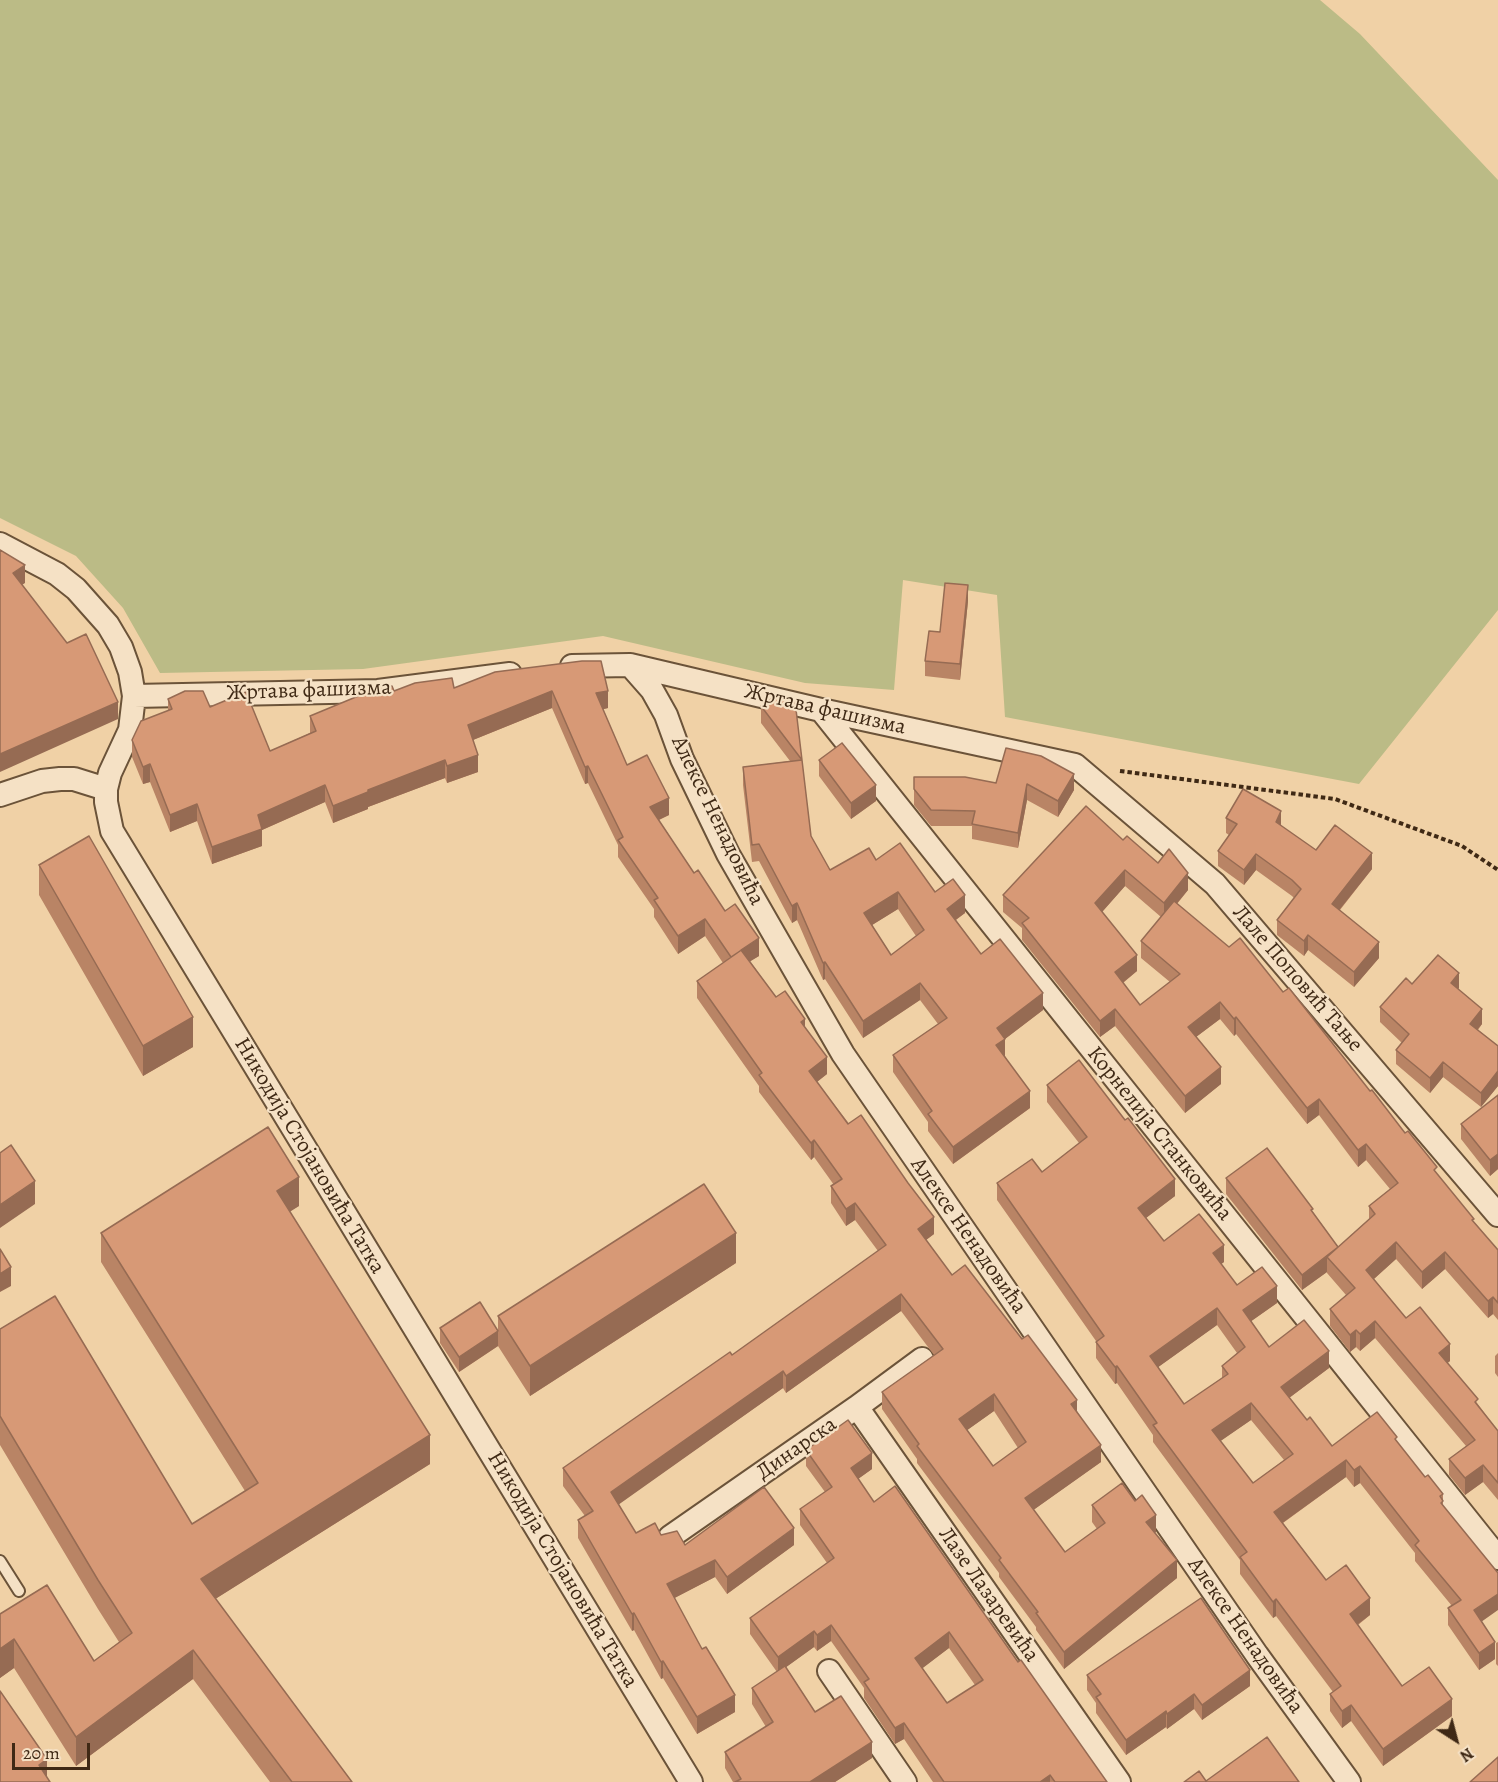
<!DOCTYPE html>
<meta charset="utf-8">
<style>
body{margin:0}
#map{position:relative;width:1498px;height:1782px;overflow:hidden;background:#f0d1a6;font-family:Alegreya,serif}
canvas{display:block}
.north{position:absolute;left:1426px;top:1710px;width:60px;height:60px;-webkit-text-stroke:4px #f5e1c5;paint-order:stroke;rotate:144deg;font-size:16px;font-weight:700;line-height:24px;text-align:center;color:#3f2915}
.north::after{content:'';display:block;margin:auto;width:21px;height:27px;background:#3f2915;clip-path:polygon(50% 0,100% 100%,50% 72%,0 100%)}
.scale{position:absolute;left:12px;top:1743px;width:78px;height:27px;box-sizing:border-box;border:3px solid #3f2915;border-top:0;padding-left:8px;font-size:18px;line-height:21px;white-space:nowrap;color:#3f2915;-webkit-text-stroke:4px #f5e1c5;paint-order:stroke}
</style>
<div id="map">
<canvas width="1498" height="1782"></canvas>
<div class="north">N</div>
<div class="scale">20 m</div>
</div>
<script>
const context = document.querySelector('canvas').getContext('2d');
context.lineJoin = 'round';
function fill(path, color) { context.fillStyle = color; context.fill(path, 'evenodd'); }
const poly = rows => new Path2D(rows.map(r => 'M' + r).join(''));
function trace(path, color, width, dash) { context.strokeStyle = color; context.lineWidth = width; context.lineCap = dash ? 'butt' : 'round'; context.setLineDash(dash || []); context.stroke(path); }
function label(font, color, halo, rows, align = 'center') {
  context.font = font + ' Alegreya,serif'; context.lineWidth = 4.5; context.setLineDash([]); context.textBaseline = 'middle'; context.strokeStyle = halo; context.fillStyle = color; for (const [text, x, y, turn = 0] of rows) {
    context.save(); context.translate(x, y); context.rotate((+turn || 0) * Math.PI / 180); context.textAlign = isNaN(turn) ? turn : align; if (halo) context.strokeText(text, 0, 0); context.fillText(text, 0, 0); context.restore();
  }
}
fill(poly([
 [0,0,1320,0,1360,34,1498,180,1498,610,1359,784,1005,717,997,595,903,580,894,690,805,683,603,636,363,669,160,673,123,608,76,556,0,518]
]), '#bbbb86');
const service = poly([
 [0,1561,19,1591]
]);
const minor = poly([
 [0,544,57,574,76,589,108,625,121,647,130,672,134,696,130,730,110,773,106,789,106,802,112,831,691,1782],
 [630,665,652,690,666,715,682,759,728,854,843,1054,1257,1655,1349,1782],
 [572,666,630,665,821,710,1075,765,1215,884,1498,1215],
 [134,696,378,691,510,674],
 [821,710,1498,1558],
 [0,795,42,781,60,779,74,779,106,789],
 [857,1407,1119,1782],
 [670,1537,857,1407,922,1359],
 [829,1671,905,1782]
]);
trace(service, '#6b5339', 14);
trace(minor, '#6b5339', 26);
trace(poly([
 [1120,771,1335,799,1462,846,1498,870]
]), '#3f2915', 4, [4.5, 3]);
trace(service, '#f5e1c5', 10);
trace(minor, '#f5e1c5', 22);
fill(poly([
 [968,601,960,680,925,676,925,661,940,632],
 [582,661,608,708,603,709,627,765,669,815,659,820,694,873,725,911,759,956,750,961,776,997,805,1028,827,1074,817,1082,934,1234,926,1240,952,1275,1077,1411,1101,1462,1033,1510,1065,1552,1097,1529,1092,1522,1092,1505,1156,1532,1155,1533,1177,1578,1064,1669,1036,1630,1036,1627,999,1577,999,1573,917,1463,917,1459,882,1409,882,1392,934,1355,901,1311,786,1393,783,1388,618,1504,636,1533,661,1535,685,1545,794,1545,727,1594,715,1577,674,1598,735,1712,697,1734,663,1678,661,1679,634,1630,632,1631,578,1538,578,1520,585,1516,563,1486,563,1468,732,1355,878,1251,855,1220,846,1226,831,1203,831,1186,834,1185,814,1157,811,1160,759,1092,759,1086,697,998,697,981,723,963,705,936,678,954,654,917,654,909,618,857,618,845,588,783,585,784,552,708,473,740,478,772,447,783,445,778,368,807,368,809,333,823,325,802,262,830,262,846,212,864,197,821,170,832,150,782,143,784,132,757,132,740,168,710,168,699,210,707,270,751,310,733,310,716,394,691,454,688],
 [994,1411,1018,1448,993,1466,967,1430],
 [795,701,811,836,830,870,876,860,935,892,965,913,956,920,981,954,1043,1010,1005,1039,1005,1056,1030,1108,953,1164,928,1131,928,1122,893,1072,893,1055,938,1024,920,1000,863,1038,825,979,823,980,797,920,792,923,759,861,752,862,743,785,743,767,790,761,761,723,761,706],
 [898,909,916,936,891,955,872,925],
 [1006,748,1074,790,1058,817,1027,800,1018,848,972,839,972,826,931,826,914,805,914,777,996,783],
 [819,760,876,801,851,819,819,776],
 [1226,818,1281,826,1316,850,1372,869,1340,910,1379,958,1354,987,1308,950,1304,956,1277,935,1277,920,1294,898,1292,896,1256,870,1244,885,1218,866,1218,851,1229,835,1226,833],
 [1123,840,1188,890,1177,904,1283,992,1405,1133,1474,1222,1498,1250,1498,1320,1493,1314,1488,1318,1445,1269,1422,1289,1396,1259,1374,1279,1406,1318,1450,1361,1447,1363,1498,1431,1498,1500,1483,1482,1465,1495,1449,1475,1449,1459,1466,1446,1375,1338,1360,1351,1356,1347,1350,1352,1330,1326,1330,1309,1346,1295,1327,1273,1327,1272,1302,1290,1226,1194,1226,1178,1313,1212,1338,1247,1369,1219,1369,1206,1390,1189,1366,1160,1358,1167,1319,1115,1307,1124,1236,1034,1234,1036,1220,1019,1196,1037,1221,1084,1185,1113,1115,1026,1100,1037,1022,940,1022,928,1003,912,1003,895],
 [1125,886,1161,917,1141,941,1141,958,1170,982,1140,1005,1123,983,1137,971,1102,912],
 [39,865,193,1047,143,1076,39,895],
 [1412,984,1459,988,1458,989,1482,1024,1478,1030,1498,1046,1498,1086,1481,1107,1443,1077,1430,1093,1396,1064,1396,1050,1402,1043,1380,1022,1380,1007],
 [1047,1085,1175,1196,1146,1218,1164,1241,1224,1262,1221,1264,1237,1285,1277,1303,1251,1321,1269,1347,1329,1368,1289,1398,1307,1420,1332,1446,1397,1442,1425,1477,1443,1494,1443,1506,1481,1622,1495,1659,1479,1670,1448,1625,1448,1608,1452,1606,1415,1561,1415,1553,1360,1483,1354,1487,1346,1477,1283,1523,1326,1580,1370,1615,1358,1625,1402,1686,1452,1716,1383,1766,1351,1721,1342,1728,1330,1711,1330,1694,1333,1692,1276,1616,1273,1618,1240,1574,1240,1560,1153,1442,1153,1435,1117,1383,1115,1384,1096,1358,1096,1341,997,1200,997,1183,1042,1172,1079,1143,1047,1102],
 [1217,1325,1237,1353,1222,1366,1222,1378,1184,1404,1158,1367],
 [1251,1420,1284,1460,1253,1483,1220,1441],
 [1498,1095,1498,1169,1490,1176,1461,1139,1461,1124],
 [299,1206,289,1211,430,1464,215,1599,352,1782,270,1782,193,1679,76,1766,14,1668,0,1678,0,1614,94,1661,119,1642,98,1609,0,1445,0,1329,192,1524,245,1491,101,1262,101,1233],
 [736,1263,530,1396,498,1346,459,1372,440,1343,440,1328,498,1331,498,1316],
 [1498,1353,1498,1377,1495,1373,1495,1356],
 [806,1450,872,1469,858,1479,874,1502,1018,1662,1107,1782,933,1782,904,1739,895,1744,864,1698,864,1688,831,1641,817,1651,814,1647,786,1667,815,1712,872,1758,835,1782,733,1782,725,1768,725,1752,766,1727,752,1704,752,1688,777,1672,750,1634,750,1618,827,1563,800,1525,800,1509,825,1492,806,1466],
 [949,1648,975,1685,947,1703,922,1668],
 [1498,1642,1498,1666,1496,1664,1496,1643],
 [1087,1675,1250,1686,1202,1720,1194,1709,1167,1729,1166,1727,1126,1755,1096,1713,1096,1703,1087,1690]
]), '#b98465');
fill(poly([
 [25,565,25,583,13,591,13,573],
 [968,585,968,601,960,680,960,664],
 [552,691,552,708,468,742,468,725],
 [608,691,608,708,596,711,596,693],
 [118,702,118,719,0,772,0,754],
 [478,755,478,772,447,783,447,766],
 [445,760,445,778,368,807,368,809,333,823,333,806,368,790],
 [150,764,150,782,143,784,143,767],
 [588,766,588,783,585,784,585,767],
 [1074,774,1074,790,1058,817,1058,801],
 [1027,784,1027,800,1018,848,1018,833],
 [325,785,325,802,262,830,262,846,212,864,212,847,258,815],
 [876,785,876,801,851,819,851,803],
 [669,798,669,815,650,824,650,807],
 [197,804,197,821,170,832,170,815],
 [1281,811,1281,827,1276,822],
 [1372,853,1372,869,1332,919,1332,904],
 [1256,854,1256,870,1244,885,1244,870],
 [1125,870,1125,886,1095,920,1095,903],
 [1188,873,1188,890,1164,919,1164,903],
 [898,892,898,909,864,930,864,913],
 [965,895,965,913,947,926,947,909],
 [797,903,797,920,792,923,792,906],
 [705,919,705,936,678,954,678,936],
 [1308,935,1308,950,1304,956,1304,941],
 [759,938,759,956,741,967,741,950],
 [1379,942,1379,958,1354,987,1354,972],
 [1137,955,1137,971,1115,989,1115,972],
 [825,962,825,979,823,980,823,963],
 [1459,973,1459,988,1451,997,1451,983],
 [920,983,920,1000,863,1038,863,1021],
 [1043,993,1043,1010,1005,1039,1005,1056,996,1062,997,1028],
 [1220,1002,1220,1019,1188,1043,1188,1027],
 [1115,1009,1115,1026,1100,1037,1100,1021],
 [1482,1009,1482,1024,1470,1038,1470,1024],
 [193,1017,193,1047,143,1076,143,1046],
 [1236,1017,1236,1034,1234,1036,1234,1019],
 [805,1019,805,1036,801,1022],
 [827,1057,827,1074,809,1088,809,1071],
 [1443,1062,1443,1077,1430,1093,1430,1078],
 [1221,1067,1221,1084,1185,1113,1185,1096],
 [1498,1071,1498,1086,1481,1107,1481,1093],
 [1030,1091,1030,1108,953,1164,953,1147],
 [1319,1099,1319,1115,1307,1124,1307,1108],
 [814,1140,814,1157,811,1160,811,1143],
 [1366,1144,1366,1160,1358,1167,1358,1150],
 [1498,1154,1498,1169,1490,1176,1490,1160],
 [299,1177,299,1206,277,1220,277,1191],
 [1175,1179,1175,1196,1138,1224,1138,1208],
 [35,1181,35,1204,0,1228,0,1205],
 [855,1203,855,1220,846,1226,846,1209],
 [934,1217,934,1234,918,1246,918,1229],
 [736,1233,736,1263,530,1396,530,1366],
 [1396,1242,1396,1259,1366,1286,1366,1270],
 [1224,1245,1224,1262,1213,1270,1213,1253],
 [1339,1247,1327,1257,1327,1272,1302,1290,1302,1275],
 [1445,1252,1445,1269,1422,1289,1422,1272],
 [11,1267,11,1286,0,1292,0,1274],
 [1277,1286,1277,1303,1243,1327,1243,1310],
 [901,1294,901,1311,786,1393,786,1376],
 [1493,1297,1493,1314,1488,1318,1488,1301],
 [1217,1308,1217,1325,1150,1373,1150,1356],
 [1375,1321,1375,1338,1360,1351,1360,1334],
 [1356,1330,1356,1347,1350,1352,1350,1335],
 [498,1331,498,1346,459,1372,459,1357],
 [1450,1344,1450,1361,1439,1370,1439,1353],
 [1329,1351,1329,1368,1281,1404,1281,1387],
 [1117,1366,1117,1383,1115,1384,1115,1367],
 [783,1371,783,1388,611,1510,611,1492],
 [994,1394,994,1411,959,1436,959,1419],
 [1077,1400,1077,1417,1071,1404],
 [1251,1403,1251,1420,1212,1447,1212,1430],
 [430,1435,430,1464,201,1608,201,1579],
 [1101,1445,1101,1462,1025,1516,1025,1498],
 [872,1453,872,1469,851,1484,851,1468],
 [1346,1460,1346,1477,1274,1529,1274,1512],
 [1483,1465,1483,1482,1465,1495,1465,1478],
 [1360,1466,1360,1483,1354,1487,1354,1470],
 [1156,1515,1156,1532,1146,1539,1146,1522],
 [794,1528,794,1545,727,1594,727,1577],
 [715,1560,715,1577,667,1602,667,1584],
 [1177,1560,1177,1578,1064,1669,1064,1652],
 [1498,1594,1498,1610,1474,1627,1474,1610],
 [1370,1598,1370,1615,1350,1630,1350,1614],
 [1276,1599,1276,1616,1273,1618,1273,1602],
 [634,1613,634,1630,632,1631,632,1614],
 [831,1625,831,1641,817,1651,817,1635],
 [814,1631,814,1647,778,1673,778,1657],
 [949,1632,949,1648,915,1674,915,1658],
 [14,1639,14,1668,0,1678,0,1649],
 [1495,1642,1495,1659,1479,1670,1479,1653],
 [193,1650,193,1679,76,1766,76,1737],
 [663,1661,663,1678,661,1679,661,1662],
 [1250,1670,1250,1686,1202,1720,1202,1705],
 [1194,1694,1194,1709,1167,1729,1167,1714],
 [735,1695,735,1712,697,1734,697,1717],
 [1452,1699,1452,1716,1383,1766,1383,1749],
 [1351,1705,1351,1721,1342,1728,1342,1711],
 [1166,1711,1166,1727,1126,1755,1126,1740],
 [904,1723,904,1739,895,1744,895,1728],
 [872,1742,872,1758,835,1782,810,1782],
 [47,1759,47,1782,39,1765],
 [1050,1775,1050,1782,1040,1782]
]), '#966b53');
const building = poly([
 [0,550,25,565,13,573,67,643,86,634,118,702,0,754,0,550],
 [945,583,968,585,960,664,925,661,929,631,940,632,945,583],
 [582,661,601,661,608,691,596,693,627,765,647,755,669,798,650,807,694,873,698,870,725,911,735,904,759,938,741,950,776,997,785,991,805,1019,801,1022,827,1057,809,1071,848,1124,861,1115,908,1183,934,1217,918,1229,952,1275,965,1265,1022,1339,1028,1335,1077,1400,1071,1404,1101,1445,1025,1498,1065,1552,1105,1523,1092,1505,1122,1483,1135,1501,1142,1495,1156,1515,1146,1522,1177,1560,1064,1652,1036,1613,1038,1612,999,1560,1001,1558,917,1446,919,1444,882,1392,943,1349,901,1294,786,1376,783,1371,611,1492,636,1533,655,1523,661,1535,677,1531,685,1545,764,1487,794,1528,727,1577,715,1560,667,1584,702,1649,706,1647,735,1695,697,1717,663,1661,661,1662,634,1613,632,1614,578,1520,593,1511,563,1468,730,1352,732,1355,886,1245,855,1203,846,1209,831,1186,842,1179,814,1140,811,1143,759,1075,762,1073,697,981,740,951,731,957,705,919,678,936,654,900,658,898,618,840,623,837,588,766,585,767,552,691,468,725,478,755,447,766,445,760,368,790,368,792,333,806,325,785,258,815,262,829,212,847,197,804,170,815,150,764,143,767,132,740,141,721,172,709,168,699,185,691,203,691,210,707,246,692,270,751,316,731,310,716,380,687,392,686,394,691,415,683,452,678,454,688,495,672,582,661],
 [994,1394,1026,1442,993,1466,959,1419,994,1394],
 [775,696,795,701,811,836,830,870,869,848,876,860,900,843,935,892,953,879,965,895,947,909,981,954,1000,939,1043,993,997,1028,1005,1039,996,1045,1030,1091,953,1147,928,1114,932,1111,893,1055,947,1018,920,983,863,1021,825,962,823,963,797,903,792,906,759,844,752,845,743,767,802,760,761,706,775,696],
 [898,892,924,930,891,955,864,913,898,892],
 [842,743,876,785,851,803,819,760,842,743],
 [1006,748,1041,756,1074,774,1058,801,1027,784,1018,833,972,824,975,811,931,810,914,789,914,777,965,777,996,783,1006,748],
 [1243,789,1281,811,1276,822,1316,850,1335,825,1372,853,1332,904,1379,942,1354,972,1308,935,1304,941,1277,920,1301,889,1292,880,1256,854,1244,870,1218,851,1237,824,1226,818,1243,789],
 [1086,806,1123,840,1127,836,1158,863,1169,849,1188,873,1164,903,1125,870,1095,903,1137,955,1115,972,1140,1005,1180,974,1141,941,1174,901,1229,947,1240,938,1283,992,1289,988,1370,1091,1372,1090,1405,1133,1408,1131,1437,1167,1434,1170,1474,1219,1472,1220,1498,1250,1498,1303,1493,1297,1488,1301,1445,1252,1422,1272,1396,1242,1366,1270,1406,1318,1420,1307,1450,1344,1439,1353,1478,1399,1475,1402,1498,1431,1498,1483,1483,1465,1465,1478,1449,1459,1475,1440,1375,1321,1360,1334,1356,1330,1350,1335,1330,1309,1355,1288,1327,1257,1375,1214,1369,1206,1398,1183,1366,1144,1358,1150,1319,1099,1307,1108,1236,1017,1234,1019,1220,1002,1188,1027,1221,1067,1185,1096,1115,1009,1100,1021,1022,923,1029,918,1003,895,1086,806],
 [89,836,193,1017,143,1046,39,865,89,836],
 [1438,955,1459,973,1451,983,1482,1009,1470,1024,1498,1046,1498,1071,1481,1093,1443,1062,1430,1078,1396,1050,1409,1034,1380,1007,1406,978,1412,984,1438,955],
 [1079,1060,1125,1120,1128,1118,1175,1179,1138,1208,1164,1241,1199,1214,1224,1245,1213,1253,1237,1285,1262,1267,1277,1286,1243,1310,1269,1347,1304,1320,1329,1351,1281,1387,1307,1420,1310,1417,1332,1446,1377,1412,1397,1437,1395,1439,1425,1477,1428,1475,1443,1494,1440,1496,1443,1501,1441,1503,1498,1573,1498,1594,1474,1610,1495,1642,1479,1653,1448,1608,1461,1600,1415,1545,1419,1541,1360,1466,1354,1470,1346,1460,1274,1512,1326,1580,1346,1565,1370,1598,1350,1614,1402,1686,1429,1667,1452,1699,1383,1749,1351,1705,1342,1711,1330,1694,1341,1686,1276,1599,1273,1602,1240,1557,1247,1552,1153,1425,1157,1423,1117,1366,1115,1367,1096,1342,1104,1336,997,1183,1032,1159,1042,1172,1087,1137,1047,1085,1079,1060],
 [1217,1308,1245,1347,1222,1366,1228,1374,1184,1404,1150,1356,1217,1308],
 [1251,1403,1293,1454,1253,1483,1212,1430,1251,1403],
 [1498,1095,1498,1154,1490,1160,1461,1124,1498,1095],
 [268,1127,299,1177,277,1191,430,1435,201,1579,352,1782,292,1782,193,1650,76,1737,14,1639,0,1649,0,1614,47,1585,94,1661,132,1633,98,1580,0,1416,0,1329,55,1296,192,1524,258,1483,101,1233,268,1127],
 [11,1145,35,1181,0,1205,0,1153,11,1145],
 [1267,1148,1313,1209,1311,1210,1338,1247,1302,1275,1226,1178,1267,1148],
 [704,1184,736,1233,530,1366,498,1316,704,1184],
 [0,1249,11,1267,0,1274,0,1249],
 [480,1302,498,1331,459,1357,440,1328,480,1302],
 [848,1420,872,1453,851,1468,874,1502,895,1486,1018,1662,1021,1660,1107,1782,1055,1782,1050,1775,1040,1782,944,1782,904,1723,895,1728,864,1682,869,1679,831,1625,817,1635,814,1631,778,1657,750,1618,834,1558,800,1509,832,1487,806,1450,848,1420],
 [949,1632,983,1680,947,1703,915,1658,949,1632],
 [1201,1598,1250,1670,1202,1705,1194,1694,1167,1714,1166,1711,1126,1740,1096,1697,1101,1694,1087,1675,1201,1598],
 [785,1666,815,1712,841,1696,872,1742,810,1782,735,1782,741,1779,725,1752,773,1722,752,1688,785,1666],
 [0,1691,47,1759,39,1765,50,1782,0,1782,0,1691],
 [1267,1737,1299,1782,1184,1782,1199,1771,1206,1781,1267,1737],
 [1498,1757,1498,1782,1470,1782,1498,1757]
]);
fill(building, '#d79976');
trace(building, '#966b53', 1.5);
label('22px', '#3f2915', '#f5e1c5', [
 ["Жртава фашизма",309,691,-2],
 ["Жртава фашизма",825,710,13],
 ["Алексе Ненадовића",717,821,64],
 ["Лале Поповић Тање",1297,979,49],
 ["Корнелија Станковића",1159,1134,51],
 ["Никодија Стојановића Татка",309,1156,59],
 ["Алексе Ненадовића",968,1236,55],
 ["Динарска",797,1449,-35],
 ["Никодија Стојановића Татка",562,1570,59],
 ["Лазе Лазаревића",988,1595,55],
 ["Алексе Ненадовића",1245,1636,55]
]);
</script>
